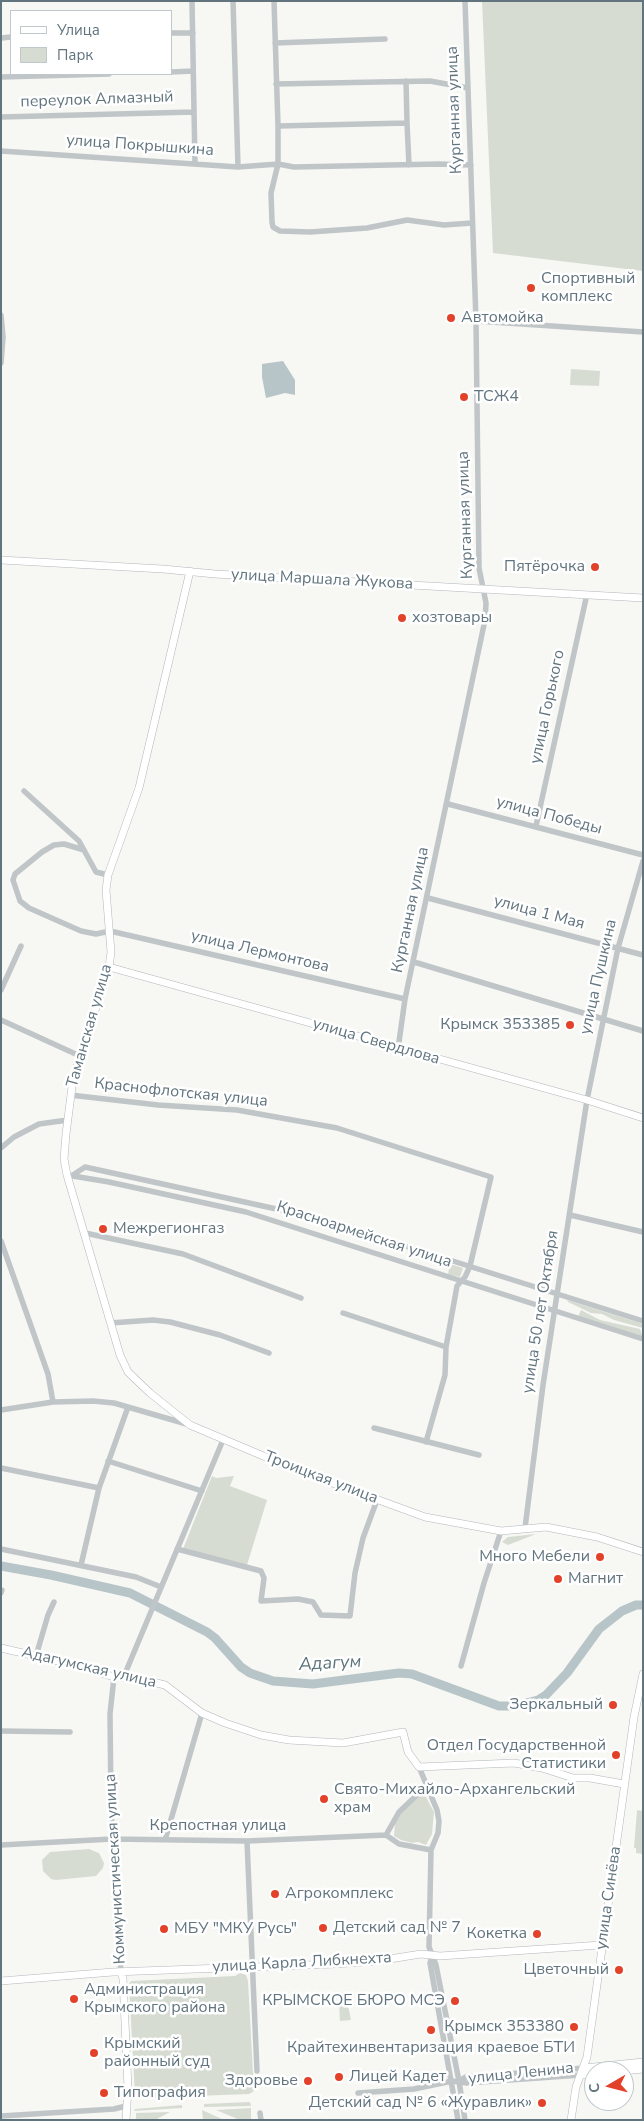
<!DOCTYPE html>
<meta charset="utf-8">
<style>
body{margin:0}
#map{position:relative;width:644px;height:2121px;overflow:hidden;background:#f7f7f4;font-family:"Nunito Sans",sans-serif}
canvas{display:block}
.frame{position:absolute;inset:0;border:2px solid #62757f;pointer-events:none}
.legend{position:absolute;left:10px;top:10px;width:162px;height:65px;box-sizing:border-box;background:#fff;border:1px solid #c0c8cc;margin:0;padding:6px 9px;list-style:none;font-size:15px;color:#62757f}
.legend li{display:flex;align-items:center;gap:10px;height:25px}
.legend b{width:25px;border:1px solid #c0c8cc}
.north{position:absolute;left:584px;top:2061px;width:50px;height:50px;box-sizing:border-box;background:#fff;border:1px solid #c0c8cc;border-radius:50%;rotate:262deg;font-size:14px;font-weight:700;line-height:20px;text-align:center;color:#62757f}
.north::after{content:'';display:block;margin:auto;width:18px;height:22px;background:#e24229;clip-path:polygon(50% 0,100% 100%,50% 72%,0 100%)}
</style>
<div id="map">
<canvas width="644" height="2121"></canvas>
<div class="frame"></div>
<ul class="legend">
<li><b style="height:6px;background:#fff"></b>Улица</li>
<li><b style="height:14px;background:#d7dcd3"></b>Парк</li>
</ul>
<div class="north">С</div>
</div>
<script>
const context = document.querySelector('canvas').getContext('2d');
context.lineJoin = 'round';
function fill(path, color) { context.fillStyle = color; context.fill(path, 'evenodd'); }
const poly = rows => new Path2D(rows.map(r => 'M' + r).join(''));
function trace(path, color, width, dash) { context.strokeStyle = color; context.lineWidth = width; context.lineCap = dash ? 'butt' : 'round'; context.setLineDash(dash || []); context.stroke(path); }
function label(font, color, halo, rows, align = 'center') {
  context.font = font + ' "Nunito Sans",sans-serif'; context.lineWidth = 5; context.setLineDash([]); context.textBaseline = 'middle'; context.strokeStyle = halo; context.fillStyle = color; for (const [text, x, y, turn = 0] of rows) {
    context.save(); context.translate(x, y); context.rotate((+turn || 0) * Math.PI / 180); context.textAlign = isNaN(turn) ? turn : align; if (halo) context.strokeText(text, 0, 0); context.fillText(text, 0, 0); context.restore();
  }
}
fill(poly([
 [482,1,643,1,643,271,493,253],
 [571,369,600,371,599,386,570,385],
 [450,1264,463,1268,460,1277,448,1274],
 [567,1300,643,1324,643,1328,614,1320,602,1314,591,1313,568,1302],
 [581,1310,600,1320,640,1329,643,1337,578,1317],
 [212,1476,216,1478,234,1476,230,1486,267,1500,247,1565,183,1549],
 [536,1534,508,1545,502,1542,508,1537],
 [421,1793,425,1795,434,1812,432,1834,426,1845,418,1842,412,1843,401,1840,394,1836,395,1823,403,1810],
 [637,1810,643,1811,643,1854,636,1853,636,1848,634,1848],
 [89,1849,99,1853,104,1863,103,1868,96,1876,56,1880,51,1879,43,1871,42,1860,50,1852],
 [240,1973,246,1975,248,1981,254,2091,249,2094,141,2098,135,2095,129,1984,131,1981,235,1976],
 [347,2001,351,2020,340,2021,339,2002],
 [250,2102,251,2106,204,2107,204,2104],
 [182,2105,182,2108,134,2111,135,2109],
 [251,2108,251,2120,240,2120,216,2110],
 [202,2110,224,2120,203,2120],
 [170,2112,155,2120,136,2120,136,2113]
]), '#d7dcd3');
fill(poly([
 [283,361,295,380,295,395,285,393,266,398,262,377,262,364]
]), '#b7c5c8');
trace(poly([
 [1,1566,51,1575,130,1593,207,1632,215,1638,241,1667,250,1673,273,1681,313,1684,399,1673,412,1674,499,1706,514,1706,538,1700,546,1695,567,1673,599,1629,622,1611,636,1605,643,1605]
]), '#b7c5c8', 9);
const major = poly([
 [1,560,163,569,215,574,643,598],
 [190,571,139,788,108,875,106,890,111,952,109,967,73,1079,66,1134,64,1159,67,1175,120,1355,128,1372,150,1393,190,1425,294,1469,425,1517,501,1531,546,1527,597,1537,643,1552],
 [109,967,587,1100,643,1118],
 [1,1648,79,1666,114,1677,136,1678,165,1685,202,1713,225,1723,261,1735,289,1740,343,1743,403,1732,408,1752,419,1767,514,1763,542,1768,573,1778,590,1778,624,1784],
 [121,1972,123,1979,128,2088,126,2120],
 [1,1981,113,1972,335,1964,377,1961,421,1954,440,1956,601,1945],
 [584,2068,643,2062],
 [624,2071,643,2069],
 [581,2075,594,2074],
 [571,2120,576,2087,587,2057,634,1717,643,1674]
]);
trace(major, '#b2b8bb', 8);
trace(poly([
 [192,1,195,164],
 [233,1,238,167],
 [274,1,278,126,278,164,271,193,272,222,273,227,280,231,310,232,367,228,407,220,444,225,472,223],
 [171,33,193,33],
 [1,38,11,37],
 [275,43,385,39],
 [171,72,193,71],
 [1,77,109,74],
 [406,81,407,123],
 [276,84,430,81,468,88],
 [1,117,194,112],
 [278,126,407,123,409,165],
 [1,151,238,167,278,164,294,167,439,164,471,165],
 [1,315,3,337,1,363],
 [476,321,643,332],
 [24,791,79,841,96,872,108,875],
 [448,804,643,855],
 [536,826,587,594],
 [84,850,64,844,54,845,42,852,15,874,13,880,20,901,29,908,81,931,96,934,110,931,405,999],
 [428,898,643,955],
 [414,962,643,1031],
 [1,990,21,946],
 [1,1020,80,1056],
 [398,1049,405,999,485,620,486,603,479,568,476,321,465,1],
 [70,1095,158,1105,237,1110,337,1128,491,1177,470,1266,465,1277,457,1286,446,1347,343,1313],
 [1,1148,14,1137,39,1124,68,1120],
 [67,1175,109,1182,246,1212,643,1339],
 [73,1175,85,1167,281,1210,345,1227,643,1321],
 [570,1215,643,1232],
 [85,1233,183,1254,301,1298],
 [1,1241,48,1374,53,1402],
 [110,1323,153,1320,170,1322,220,1335,269,1353],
 [1,1410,53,1402,93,1401,114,1403,190,1425],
 [374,1428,479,1455],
 [426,1442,445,1375,446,1347],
 [108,1461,202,1491],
 [1,1468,99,1488],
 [525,1528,543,1385,587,1100,618,948,643,861],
 [1,1549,136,1577,161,1587],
 [177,1549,261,1571,264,1578,261,1601,298,1599,313,1602,321,1615,350,1616,355,1573,363,1538,377,1500],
 [81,1565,99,1488,128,1407],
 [1,1593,2,1590],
 [36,1656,48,1615,54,1602],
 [461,1666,484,1583,501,1531],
 [124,1676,223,1440],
 [114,1677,110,1714,111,1804,115,1908,121,1972],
 [1,1731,70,1732],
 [419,1767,437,1810,439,1821,438,1833,431,1850,429,1947,436,1965,459,2081,465,2120],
 [386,1835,399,1812,418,1794,427,1789],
 [165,1840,202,1713],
 [247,1841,257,2071],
 [1,1845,112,1839,247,1841,386,1835,399,1844,431,1850],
 [432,1956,430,1963,458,2120],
 [459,2081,466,2077,584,2068],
 [358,2093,414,2089,452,2081,467,2083,581,2075],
 [260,2113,261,2120],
 [1,2116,114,2109,126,2106]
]), '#c0c5c8', 5.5);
trace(major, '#fff', 7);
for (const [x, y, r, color] of [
 [531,288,5,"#e24229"],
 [451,318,5,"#e24229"],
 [464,397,5,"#e24229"],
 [595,567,5,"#e24229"],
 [402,618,5,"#e24229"],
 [570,1025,5,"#e24229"],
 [103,1229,5,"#e24229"],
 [600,1557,5,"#e24229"],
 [558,1579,5,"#e24229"],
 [613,1705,5,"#e24229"],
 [616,1755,5,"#e24229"],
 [324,1799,5,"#e24229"],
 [275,1894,5,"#e24229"],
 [323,1928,5,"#e24229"],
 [164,1929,5,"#e24229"],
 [537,1934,5,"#e24229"],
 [619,1970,5,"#e24229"],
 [74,1999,5,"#e24229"],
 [455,2001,5,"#e24229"],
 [574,2027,5,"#e24229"],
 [431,2030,5,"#e24229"],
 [94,2053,5,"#e24229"],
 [339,2077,5,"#e24229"],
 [308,2081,5,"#e24229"],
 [104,2093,5,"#e24229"],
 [542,2103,5,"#e24229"]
]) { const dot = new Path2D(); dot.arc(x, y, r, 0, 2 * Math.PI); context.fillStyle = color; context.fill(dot); trace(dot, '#fff', 2); }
label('16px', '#62757f', '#fff', [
 ["переулок Алмазный",97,100,-2],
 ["Курганная улица",455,110,-92],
 ["улица Покрышкина",140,146,4],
 ["Курганная улица",466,515,-92],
 ["улица Маршала Жукова",322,580,3],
 ["улица Горького",548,707,-78],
 ["улица Победы",549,816,15],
 ["Курганная улица",411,910,-78],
 ["улица 1 Мая",539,913,15],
 ["улица Лермонтова",260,952,13],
 ["улица Пушкина",599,977,-77],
 ["Таманская улица",90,1026,-74],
 ["улица Свердлова",376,1042,16],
 ["Краснофлотская улица",181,1093,6],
 ["Красноармейская улица",364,1235,18],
 ["улица 50 лет Октября",541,1312,-81],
 ["Троицкая улица",321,1478,21],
 ["Адагумская улица",89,1668,13],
 ["Крепостная улица",218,1826],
 ["Коммунистическая улица",116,1869,-93],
 ["улица Синёва",609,1898,-82],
 ["улица Карла Либкнехта",302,1963,-3],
 ["улица Ленина",521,2074,-6]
]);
label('16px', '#62757f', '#fff', [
 ["Спортивный",541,279],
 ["комплекс",541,297],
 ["Автомойка",461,318],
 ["ТСЖ4",474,397],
 ["Пятёрочка",585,567,"right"],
 ["хозтовары",412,618],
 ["Крымск 353385",560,1025,"right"],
 ["Межрегионгаз",113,1229],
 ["Много Мебели",590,1557,"right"],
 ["Магнит",568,1579],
 ["Зеркальный",603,1705,"right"],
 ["Отдел Государственной",606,1746,"right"],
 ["Статистики",606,1764,"right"],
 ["Свято-Михайло-Архангельский",334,1790],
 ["храм",334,1808],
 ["Агрокомплекс",285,1894],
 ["Детский сад № 7",333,1928],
 ["МБУ \"МКУ Русь\"",174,1929],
 ["Кокетка",527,1934,"right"],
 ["Цветочный",609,1970,"right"],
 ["Администрация",84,1990],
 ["Крымского района",84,2008],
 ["КРЫМСКОЕ БЮРО МСЭ",445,2001,"right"],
 ["Крымск 353380",564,2027,"right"],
 ["Крымский",104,2044],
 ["районный суд",104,2062],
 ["Крайтехинвентаризация краевое БТИ",431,2048,"center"],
 ["Лицей Кадет",349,2077],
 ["Здоровье",298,2081,"right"],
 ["Типография",114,2093],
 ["Детский сад № 6 «Журавлик»",532,2103,"right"]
], 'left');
label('italic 18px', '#5d757a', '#fff', [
 ["Адагум",330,1664,-3]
]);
</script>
